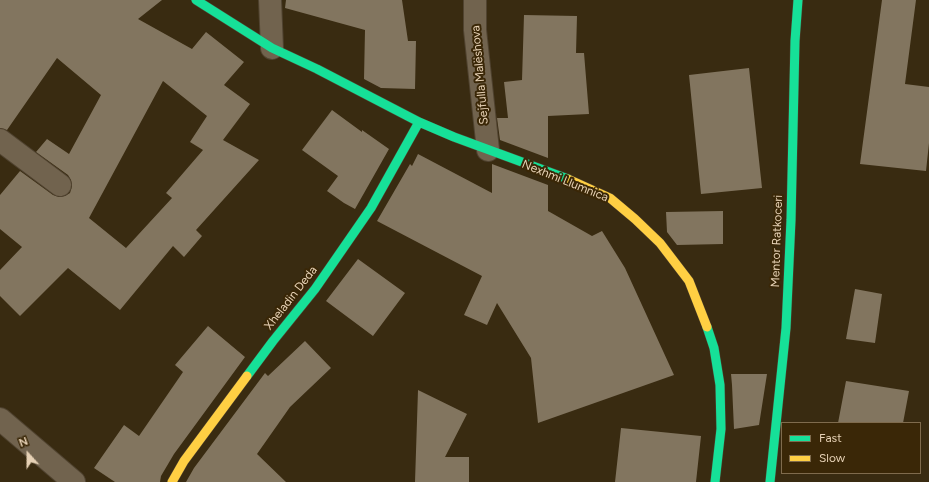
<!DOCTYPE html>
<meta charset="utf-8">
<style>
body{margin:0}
#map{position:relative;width:929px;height:482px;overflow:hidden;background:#392b11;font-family:Figtree,sans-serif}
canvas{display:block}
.legend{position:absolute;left:781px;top:422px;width:140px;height:52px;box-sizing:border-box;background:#3a2707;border:1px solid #7f6b4d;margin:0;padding:5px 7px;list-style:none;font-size:12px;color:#e6d1b5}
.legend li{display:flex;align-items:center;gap:8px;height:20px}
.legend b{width:20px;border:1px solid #7f6b4d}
.north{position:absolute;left:8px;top:434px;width:40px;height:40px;-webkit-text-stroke:3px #3a2707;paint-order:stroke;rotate:339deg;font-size:11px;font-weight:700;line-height:16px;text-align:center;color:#e6d1b5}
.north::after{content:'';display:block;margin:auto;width:14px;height:18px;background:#e6d1b5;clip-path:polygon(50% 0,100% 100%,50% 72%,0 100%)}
</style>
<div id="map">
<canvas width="929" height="482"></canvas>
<ul class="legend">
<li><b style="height:5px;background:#16e098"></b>Fast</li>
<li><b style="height:5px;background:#ffcf43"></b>Slow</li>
</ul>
<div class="north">N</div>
</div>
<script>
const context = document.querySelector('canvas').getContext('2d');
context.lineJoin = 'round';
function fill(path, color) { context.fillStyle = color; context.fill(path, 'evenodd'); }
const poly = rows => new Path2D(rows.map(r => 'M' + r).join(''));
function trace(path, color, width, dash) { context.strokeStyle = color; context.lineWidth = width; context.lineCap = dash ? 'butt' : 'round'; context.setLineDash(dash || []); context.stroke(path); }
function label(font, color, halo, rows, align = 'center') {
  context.font = font + ' Figtree,sans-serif'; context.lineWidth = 4; context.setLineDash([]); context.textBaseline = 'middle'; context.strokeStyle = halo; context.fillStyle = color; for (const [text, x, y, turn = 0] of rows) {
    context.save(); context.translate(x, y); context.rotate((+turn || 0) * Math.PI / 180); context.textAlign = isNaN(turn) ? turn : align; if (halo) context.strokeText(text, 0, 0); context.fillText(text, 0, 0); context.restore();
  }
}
fill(poly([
 [0,0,162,0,138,19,192,49,206,32,244,62,224,85,250,104,223,140,259,160,196,230,202,236,184,257,173,246,120,310,68,268,20,316,0,296,0,270,22,247,0,229,0,195,20,171,53,195,59,197,65,196,70,193,72,186,71,180,68,175,36,152,47,139,69,154,101,95,57,58,7,130,0,128],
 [163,81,207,116,190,142,203,150,166,193,172,198,126,248,89,218],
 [286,0,402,0,408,41,416,41,415,89,381,88,364,79,365,30,285,8],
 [882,0,916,0,905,84,929,87,929,143,926,171,860,164],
 [524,15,577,16,576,53,584,53,589,114,548,116,548,158,500,140,497,118,508,118,504,82,522,80],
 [749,68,762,188,701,194,689,75],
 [332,110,362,132,362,130,389,149,355,209,344,203,327,191,338,176,302,150],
 [418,154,492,193,492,164,548,185,548,211,592,236,602,231,625,268,674,375,538,423,531,358,497,303,487,325,464,315,482,276,377,221,410,164,412,166],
 [723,211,723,244,677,245,667,232,666,212],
 [358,259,405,293,373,336,326,301],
 [855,289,882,294,875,343,846,339],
 [208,326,245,357,174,454,161,476,160,482,115,482,94,468,124,425,139,436,183,372,175,365],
 [305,341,331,368,290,407,257,454,286,482,186,482,194,468,265,373,268,376],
 [731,374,767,374,759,425,734,429,732,385],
 [846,381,909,391,903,423,838,423],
 [418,390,467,414,445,457,469,457,469,482,415,482],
 [621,428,701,436,696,482,615,482]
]), '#82755f');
const street = poly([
 [270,0,272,48],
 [475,0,475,30,488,150],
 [0,140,60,185],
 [0,419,74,482]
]);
const fast = poly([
 [196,0,272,48,317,69,419,122,454,137,568,179],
 [707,327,714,348,720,385,721,429,715,482],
 [247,376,273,341,315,289,371,208,419,122],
 [770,482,786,328,791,220,795,41,798,0]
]);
const slow = poly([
 [568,179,610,198,635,219,660,243,689,281,707,327],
 [172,482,184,461,247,376]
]);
trace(street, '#504330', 24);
trace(fast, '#504330', 10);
trace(slow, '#504330', 10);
trace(street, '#71634e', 22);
trace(fast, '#16e098', 9);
trace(slow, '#ffcf43', 9);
label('12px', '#e6d1b5', '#3a2707', [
 ["Sejfulla Malëshova",480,75,-95],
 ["Nexhmi Llumnica",565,181,22],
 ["Mentor Ratkoceri",777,241,-88],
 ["Xheladin Deda",291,298,-52]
]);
</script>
